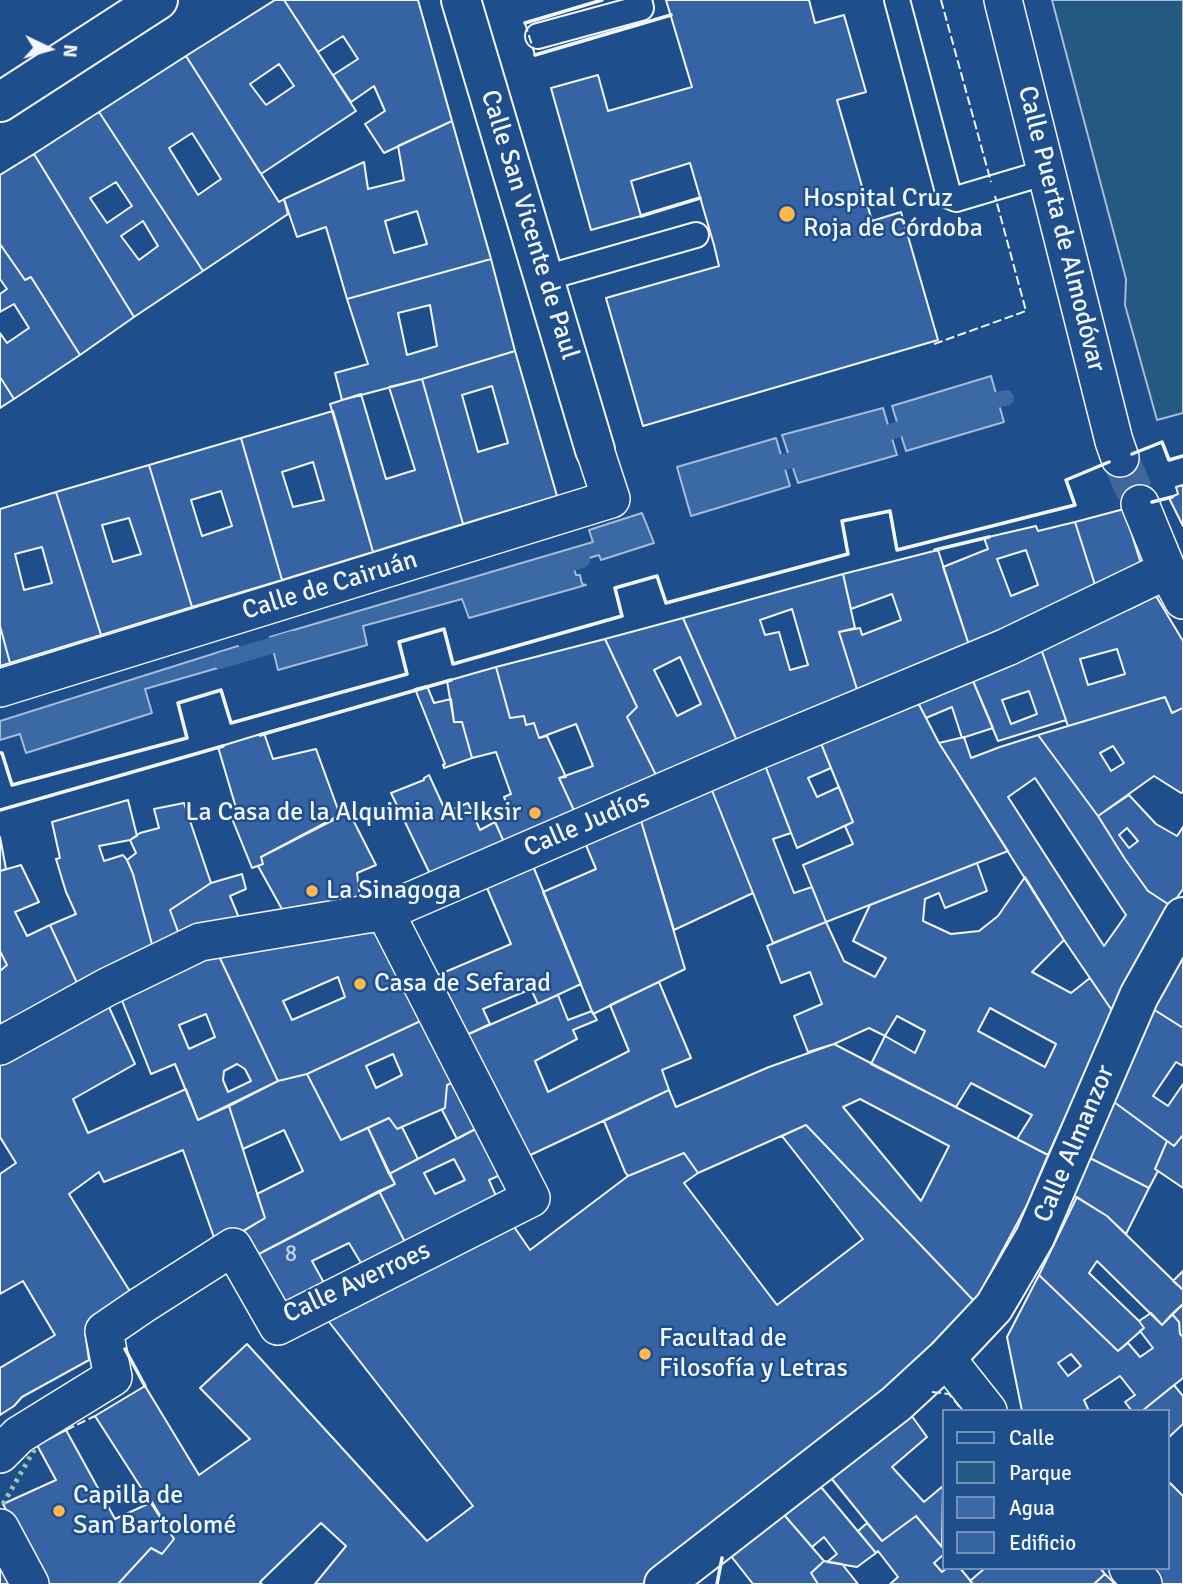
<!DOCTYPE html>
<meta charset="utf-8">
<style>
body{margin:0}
#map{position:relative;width:1183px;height:1584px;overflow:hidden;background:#1f4e8c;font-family:Signika,sans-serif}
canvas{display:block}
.legend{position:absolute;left:942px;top:1409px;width:228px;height:161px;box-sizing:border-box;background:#1f4e8c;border:2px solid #7391ba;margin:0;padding:9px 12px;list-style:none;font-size:21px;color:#f2f6ff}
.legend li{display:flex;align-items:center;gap:14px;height:35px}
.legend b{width:35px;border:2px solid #7391ba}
.north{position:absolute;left:14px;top:14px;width:70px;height:70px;-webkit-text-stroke:5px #1f4e8c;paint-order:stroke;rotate:95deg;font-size:19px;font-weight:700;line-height:28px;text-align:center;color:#f2f6ff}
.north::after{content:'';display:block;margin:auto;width:24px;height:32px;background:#f2f6ff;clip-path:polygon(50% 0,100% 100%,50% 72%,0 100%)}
</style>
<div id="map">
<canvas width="1183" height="1584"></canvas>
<ul class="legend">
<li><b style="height:9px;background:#1f4e8c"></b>Calle</li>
<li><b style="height:19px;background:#245a82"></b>Parque</li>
<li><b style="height:19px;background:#3b69a3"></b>Agua</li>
<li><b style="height:19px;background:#3563a3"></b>Edificio</li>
</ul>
<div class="north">N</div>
</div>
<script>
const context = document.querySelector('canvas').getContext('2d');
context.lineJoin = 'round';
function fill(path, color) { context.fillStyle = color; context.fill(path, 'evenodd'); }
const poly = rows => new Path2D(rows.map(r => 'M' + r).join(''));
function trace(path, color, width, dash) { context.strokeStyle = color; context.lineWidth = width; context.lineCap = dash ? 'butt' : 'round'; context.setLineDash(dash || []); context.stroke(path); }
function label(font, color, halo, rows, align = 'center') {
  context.font = font + ' Signika,sans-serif'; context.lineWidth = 5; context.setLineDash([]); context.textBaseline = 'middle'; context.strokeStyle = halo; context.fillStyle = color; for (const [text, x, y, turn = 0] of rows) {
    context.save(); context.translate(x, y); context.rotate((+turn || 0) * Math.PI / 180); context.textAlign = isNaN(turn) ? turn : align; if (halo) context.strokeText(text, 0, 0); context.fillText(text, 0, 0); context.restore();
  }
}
const green = poly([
 [1052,0,1183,0,1183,413,1157,420,1125,305,1126,279,1052,0]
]);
fill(green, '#245a82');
trace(green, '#a8bbd7', 2);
const water = poly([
 [991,376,1004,422,906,451,892,406,991,376],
 [883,408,897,455,798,483,782,435,883,408],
 [776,438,790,486,691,516,677,467,776,438],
 [642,513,654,543,601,560,599,555,572,563,576,575,580,575,582,584,586,585,469,618,462,599,363,626,367,645,278,670,270,637,593,542,589,530,642,513],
 [238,646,242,661,145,689,152,713,26,753,20,734,0,740,0,721,238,646]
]);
fill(water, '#3b69a3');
trace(water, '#a8bbd7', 2);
trace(poly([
 [997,400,1006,398],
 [890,432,899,429],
 [782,462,790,461],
 [550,569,582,560],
 [220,661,293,639]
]), '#3b69a3', 16);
const building = poly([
 [275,0,284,0,356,111,261,174,186,56,275,0],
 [279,64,294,86,266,105,250,84,279,64],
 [284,0,418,0,452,121,384,153,365,124,385,111,374,86,351,102,333,75,358,59,356,56,343,36,318,52,284,0],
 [666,0,809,0,815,23,844,15,866,92,837,100,872,221,901,212,938,340,643,426,606,298,719,266,714,245,690,163,631,181,641,216,591,230,551,88,598,75,608,111,692,87,666,0],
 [186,56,279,202,284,199,288,214,203,271,99,112,186,56],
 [192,133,221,179,198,195,169,148,192,133],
 [99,112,203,271,134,317,34,154,99,112],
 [116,182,132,206,107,223,90,198,116,182],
 [143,221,158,246,139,260,121,236,143,221],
 [452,121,491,259,347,299,326,227,297,237,284,199,364,162,368,189,404,180,398,146,452,121],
 [417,211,427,244,394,253,385,221,417,211],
 [34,154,134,317,80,355,31,277,25,280,0,244,0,175,34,154],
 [0,244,25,280,31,277,80,355,14,399,0,377,0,333,7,343,29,328,14,304,0,312,0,294,7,289,0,279,0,244],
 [491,259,515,351,422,379,342,400,335,373,368,364,347,299,491,259],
 [430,305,437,346,407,355,398,313,430,305],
 [515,351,557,496,463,524,422,379,515,351],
 [492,386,508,443,478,452,462,395,492,386],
 [0,377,14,399,0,408,0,377],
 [422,379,463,524,373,552,330,404,361,394,386,479,415,470,389,387,422,379],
 [333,411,373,552,282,580,241,438,333,411],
 [313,462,324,500,293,507,282,472,313,462],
 [241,438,282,580,192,607,149,465,241,438],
 [221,491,232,526,202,536,191,500,221,491],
 [149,465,192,607,101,635,56,492,149,465],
 [129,518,141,554,113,562,102,525,129,518],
 [1183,485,1183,526,1169,498,1178,494,1176,487,1183,485],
 [56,492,101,635,10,663,0,626,0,509,56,492],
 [42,547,52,583,24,590,15,554,42,547],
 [1124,509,1142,567,1096,588,1075,522,1124,509],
 [1075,522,1096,588,970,648,943,567,988,549,984,538,1036,526,1038,531,1075,522],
 [1026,550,1038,585,1011,596,997,559,1026,550],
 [938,550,970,648,860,699,839,632,860,628,862,635,901,620,892,594,851,609,843,574,938,550],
 [843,574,855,628,839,632,860,699,741,750,683,618,843,574],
 [792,609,808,665,790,670,779,632,765,635,760,620,792,609],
 [1156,596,1183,641,1183,708,1172,713,1165,697,1068,726,1039,643,1132,608,1156,596],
 [1117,649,1125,674,1088,685,1080,659,1117,649],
 [683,618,741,750,661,785,627,717,637,707,605,639,683,618],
 [680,657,701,704,677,716,654,670,680,657],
 [0,626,10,663,0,666,0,626],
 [605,639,637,707,627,717,661,785,578,819,559,778,593,766,576,724,539,738,534,723,526,725,524,716,510,718,496,667,605,639],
 [1039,643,1066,720,998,741,968,669,1039,643],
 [1029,691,1037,714,1011,724,1002,700,1029,691],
 [496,667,510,718,524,716,526,725,534,723,539,738,547,736,566,777,559,778,578,819,508,851,495,822,511,816,504,797,511,794,496,752,472,758,462,722,454,722,447,681,496,667],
 [968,669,993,728,962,738,952,707,926,718,913,693,968,669],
 [427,686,434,703,451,699,454,722,462,722,472,758,444,768,443,765,445,764,415,689,427,686],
 [913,693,939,743,1008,851,826,922,803,865,853,844,845,826,853,822,818,736,913,693],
 [1165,697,1172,713,1183,708,1183,792,1181,793,1154,776,1098,816,1038,735,1165,697],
 [1113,746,1124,763,1111,771,1100,753,1113,746],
 [264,733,273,759,316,749,340,815,261,857,263,864,252,868,233,821,239,818,218,747,264,733],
 [1038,735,1098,816,1125,859,1148,891,1171,906,1113,1012,1064,940,939,743,964,737,971,758,1000,747,1038,735],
 [1035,778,1126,915,1104,946,1008,797,1035,778],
 [818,736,831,768,808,778,817,797,839,787,853,822,797,848,763,760,818,736],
 [763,760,791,833,773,839,794,893,812,887,826,922,773,943,709,783,763,760],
 [429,775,446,812,468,803,480,830,495,822,508,851,432,878,391,793,424,780,424,778,429,775],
 [709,783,753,893,674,930,639,814,709,783],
 [1129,795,1156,824,1177,836,1183,827,1183,889,1171,906,1148,891,1125,859,1098,816,1129,795],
 [1127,828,1138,841,1129,848,1119,835,1127,828],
 [128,800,137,836,130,840,99,846,104,861,123,855,127,860,133,874,153,948,78,985,50,925,76,914,66,892,56,859,60,858,52,822,128,800],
 [184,803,211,883,170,910,180,937,153,948,133,874,127,860,136,853,130,840,140,833,159,828,154,809,184,803],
 [349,812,376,865,357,873,360,898,283,911,258,866,263,864,261,857,349,812],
 [639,814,685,969,593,1014,543,892,596,869,583,838,639,814],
 [0,837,6,869,0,871,0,837],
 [531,861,581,984,538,1004,531,989,483,1009,490,1024,462,1037,431,978,511,944,484,881,531,861],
 [977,863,987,891,945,908,939,893,925,899,923,921,951,934,979,931,998,916,1025,877,1064,940,1032,972,1071,993,1090,978,1113,1012,1048,1155,1017,1139,1032,1115,971,1083,956,1107,871,1064,885,1036,869,1028,834,1044,808,1052,794,1016,822,1004,810,972,781,983,767,946,826,922,844,961,875,977,886,958,853,941,870,905,977,863],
 [990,1008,1056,1044,1045,1067,978,1031,990,1008],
 [897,1016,925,1031,915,1053,885,1036,897,1016],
 [21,865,39,902,15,912,27,936,50,925,78,985,0,1024,0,971,7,965,0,951,0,871,21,865],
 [242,874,246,889,230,896,239,918,180,937,170,910,211,883,242,874],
 [380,929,427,1018,307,1074,278,1081,217,952,380,929],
 [338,977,345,997,292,1020,283,1001,338,977],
 [1183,949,1183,1028,1153,1009,1183,949],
 [0,951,7,965,0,971,0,951],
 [217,952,278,1081,198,1120,175,1064,151,1074,121,998,217,952],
 [206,1014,215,1037,189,1049,179,1025,206,1014],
 [237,1064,245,1069,251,1081,228,1092,223,1080,224,1071,237,1064],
 [659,982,691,1058,662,1070,669,1090,524,1158,462,1037,558,995,568,1020,592,1011,597,1020,573,1030,577,1039,535,1061,548,1092,629,1051,610,1005,659,982],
 [108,1005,135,1064,73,1099,88,1133,186,1089,198,1120,229,1106,265,1218,217,1246,183,1150,104,1182,99,1172,69,1194,131,1293,85,1332,89,1360,22,1397,14,1406,0,1415,0,1368,55,1335,23,1281,0,1294,0,1174,16,1163,0,1137,0,1065,41,1041,108,1005],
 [1153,1009,1183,1028,1183,1066,1176,1062,1153,1096,1168,1106,1183,1084,1183,1135,1174,1146,1114,1102,1153,1009],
 [427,1018,459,1080,447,1085,445,1108,397,1129,389,1118,341,1140,307,1074,427,1018],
 [393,1054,402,1075,376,1088,366,1066,393,1054],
 [834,1044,1048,1155,1027,1205,975,1302,806,1125,698,1173,684,1153,628,1176,625,1172,604,1121,669,1090,676,1107,769,1067,834,1044],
 [860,1099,949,1146,921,1201,843,1107,860,1099],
 [307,1074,341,1140,368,1128,395,1184,251,1258,239,1234,265,1218,257,1194,303,1171,284,1130,243,1149,229,1106,278,1081,307,1074],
 [459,1080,483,1125,457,1139,442,1110,445,1108,447,1085,459,1080],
 [1114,1102,1167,1141,1155,1169,1158,1171,1149,1188,1088,1157,1114,1102],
 [389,1118,397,1129,402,1127,418,1159,389,1174,368,1128,389,1118],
 [483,1125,507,1172,489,1180,500,1205,410,1252,379,1191,395,1184,389,1174,483,1125],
 [454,1159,465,1180,435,1194,424,1173,454,1159],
 [806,1125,975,1302,944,1345,673,1563,644,1584,315,1584,346,1546,321,1523,260,1582,262,1584,118,1584,151,1548,162,1554,174,1539,95,1416,145,1386,199,1475,250,1439,200,1388,247,1344,427,1541,473,1506,322,1313,508,1218,530,1250,628,1176,684,1153,698,1173,684,1183,777,1305,863,1239,782,1136,806,1125],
 [1183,1135,1183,1188,1155,1169,1167,1141,1174,1146,1183,1135],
 [1088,1157,1149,1188,1126,1234,1107,1216,1071,1194,1088,1157],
 [379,1191,410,1252,349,1270,361,1263,349,1243,312,1261,324,1283,284,1317,251,1258,379,1191],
 [1077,1197,1107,1216,1183,1290,1183,1304,1162,1325,1097,1261,1089,1273,1139,1321,1144,1328,1118,1351,1039,1275,1077,1197],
 [1183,1271,1183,1290,1173,1281,1183,1271],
 [1039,1275,1118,1351,1128,1343,1140,1357,1153,1348,1140,1331,1144,1328,1139,1321,1151,1313,1162,1325,1172,1314,1179,1322,1180,1334,1183,1337,1183,1378,1142,1411,1130,1411,1131,1410,1125,1402,1135,1395,1120,1376,1084,1400,1089,1411,1022,1411,1007,1337,1039,1275],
 [1071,1354,1081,1366,1068,1376,1058,1363,1071,1354],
 [1183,1304,1183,1337,1180,1334,1179,1322,1172,1314,1183,1304],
 [1174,1385,1183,1396,1183,1424,1167,1439,1167,1411,1142,1411,1174,1385],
 [906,1408,927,1437,892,1467,924,1502,943,1486,942,1547,916,1516,882,1541,827,1473,906,1408],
 [66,1430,115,1519,152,1502,174,1539,162,1554,151,1548,118,1584,45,1584,3,1504,56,1480,37,1445,66,1430],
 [1167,1480,1183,1496,1183,1584,1159,1584,1144,1568,1167,1568,1167,1480],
 [816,1481,876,1553,857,1567,827,1562,837,1554,824,1537,812,1547,779,1509,816,1481],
 [779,1509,824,1561,811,1573,818,1584,753,1584,727,1551,779,1509],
 [916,1516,943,1548,943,1555,934,1563,942,1572,947,1568,960,1568,973,1584,890,1584,898,1577,878,1551,876,1553,858,1531,867,1523,882,1541,916,1516],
 [0,1557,14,1584,0,1584,0,1557],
 [824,1561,842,1564,858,1584,818,1584,811,1573,824,1561],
 [985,1568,1100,1568,1105,1574,1094,1584,973,1584,970,1581,985,1568],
 [1105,1574,1115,1584,1094,1584,1105,1574]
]);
fill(building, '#3563a3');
trace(building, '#f2f6ff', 2);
trace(poly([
 [1120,458,1140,504]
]), '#3f679d', 37, [37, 18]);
const service = poly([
 [897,0,949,196,956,199,1047,172],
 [538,36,641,8,639,0],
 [545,278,696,235]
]);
const pedestrian = poly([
 [1003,0,1114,441,1120,458],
 [1140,504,1167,570,1183,600],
 [0,688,611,499,595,450],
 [0,1046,107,987,200,942,367,914,385,912,759,750,1007,647,1167,570],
 [946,1358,988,1411],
 [0,1454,19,1435,113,1377,104,1331,142,1305,233,1247,278,1326,531,1198,385,912],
 [0,1528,30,1584],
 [1128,1568,1143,1584]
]);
const minor = poly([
 [461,0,595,450],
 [0,102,158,0],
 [664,1584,896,1404,946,1358,994,1307,1035,1237,1139,996,1183,917]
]);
trace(service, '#f2f6ff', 28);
trace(pedestrian, '#f2f6ff', 40);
trace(minor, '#f2f6ff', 42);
trace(service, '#1f4e8c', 24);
trace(pedestrian, '#1f4e8c', 37);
trace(minor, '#1f4e8c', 38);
trace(poly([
 [3,1504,37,1445]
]), '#97c8a6', 5, [3.5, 5]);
trace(poly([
 [941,0,991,182],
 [525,23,535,55],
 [934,344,1026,311,995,196],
 [264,733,299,723],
 [932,1392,949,1394,963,1411],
 [66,1430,95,1416]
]), '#f2f6ff', 2, [9, 3.5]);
trace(poly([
 [525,23,602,0],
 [535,55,671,15],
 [641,216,700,198],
 [1132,454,1162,442,1169,460,1183,456],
 [1152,502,1172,497],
 [935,550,989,537],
 [260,735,451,680],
 [0,753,2,753,12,785,187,738,178,703,221,690,231,723,407,674,399,642,444,629,453,664,622,616,615,588,657,576,666,603,848,554,842,521,890,511,897,550,1075,505,1066,480,1109,462],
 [0,810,223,746],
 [366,896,397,888],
 [125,1349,145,1386],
 [717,1584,722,1558]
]), '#f2f6ff', 3.5);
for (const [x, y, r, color] of [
 [787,214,9,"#ffb74d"],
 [535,813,7,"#ffb74d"],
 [312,891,7,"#ffb74d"],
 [360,984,7,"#ffb74d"],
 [645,1354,7,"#ffb74d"],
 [59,1511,7,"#ffb74d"]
]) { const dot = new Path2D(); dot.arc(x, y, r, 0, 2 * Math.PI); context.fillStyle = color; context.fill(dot); trace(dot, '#1f4e8c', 2.5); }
label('23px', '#c3d1e8', null, [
 ["8",291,1255]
]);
label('26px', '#f2f6ff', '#1f4e8c', [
 ["Hospital Cruz",803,199],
 ["Roja de Córdoba",803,229],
 ["La Casa de la Alquimia Al-Iksir",521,813,"right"],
 ["La Sinagoga",326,891],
 ["Casa de Sefarad",374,984],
 ["Facultad de",659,1339],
 ["Filosofía y Letras",659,1369],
 ["Capilla de",73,1496],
 ["San Bartolomé",73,1526]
], 'left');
label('26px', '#f2f6ff', '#1f4e8c', [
 ["Calle San Vicente de Paul",529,225,73],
 ["Calle Puerta de Almodóvar",1061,229,76],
 ["Calle de Cairuán",330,586,-17],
 ["Calle Judíos",587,824,-23],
 ["Calle Almanzor",1075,1144,-67],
 ["Calle Averroes",357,1283,-25]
]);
</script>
